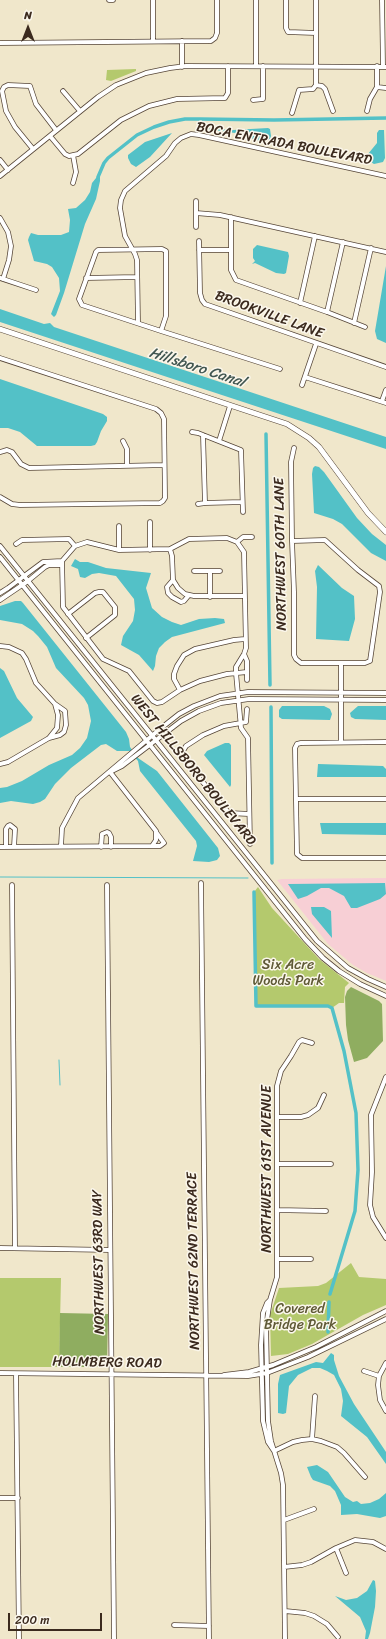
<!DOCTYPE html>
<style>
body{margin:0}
#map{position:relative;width:386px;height:1639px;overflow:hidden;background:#f0e7cb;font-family:Sriracha,sans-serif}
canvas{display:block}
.north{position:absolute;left:8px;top:8px;width:40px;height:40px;-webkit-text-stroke:3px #fbf7ec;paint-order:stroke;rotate:0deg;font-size:11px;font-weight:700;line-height:16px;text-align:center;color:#3b2a1e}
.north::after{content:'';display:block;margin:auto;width:14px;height:18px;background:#3b2a1e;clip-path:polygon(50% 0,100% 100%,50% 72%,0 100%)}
.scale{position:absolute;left:8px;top:1613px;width:94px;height:18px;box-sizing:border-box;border:2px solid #3b2a1e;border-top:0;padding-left:5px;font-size:12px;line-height:14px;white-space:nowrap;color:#3b2a1e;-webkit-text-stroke:3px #fbf7ec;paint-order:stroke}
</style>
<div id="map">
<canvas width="386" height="1639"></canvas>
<div class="north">N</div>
<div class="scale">200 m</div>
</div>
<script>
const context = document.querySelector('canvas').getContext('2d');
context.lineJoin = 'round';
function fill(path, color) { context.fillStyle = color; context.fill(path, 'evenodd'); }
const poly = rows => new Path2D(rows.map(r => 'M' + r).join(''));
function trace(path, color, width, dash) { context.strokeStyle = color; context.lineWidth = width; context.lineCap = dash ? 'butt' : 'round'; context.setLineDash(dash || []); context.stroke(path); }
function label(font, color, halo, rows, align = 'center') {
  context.font = font + ' Sriracha,sans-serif'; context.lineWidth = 3; context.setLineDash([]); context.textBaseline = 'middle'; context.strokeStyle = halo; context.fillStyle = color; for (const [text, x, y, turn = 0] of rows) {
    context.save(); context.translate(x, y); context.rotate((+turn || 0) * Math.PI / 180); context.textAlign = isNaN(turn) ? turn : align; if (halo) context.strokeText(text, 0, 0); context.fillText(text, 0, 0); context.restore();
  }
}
fill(poly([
 [386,878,386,981,367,973,353,965,328,944,277,880,282,879]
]), '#f7cfd5');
fill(poly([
 [136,69,136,71,111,81,106,80,107,70],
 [258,887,272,908,319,959,349,983,345,987,344,1003,339,1003,332,1008,328,1006,256,1006,254,892],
 [351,1263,359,1277,386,1279,386,1305,363,1315,312,1344,288,1354,271,1356,270,1315,279,1288,318,1286,326,1283],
 [0,1278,61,1278,59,1367,0,1367]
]), '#b4c96d');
fill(poly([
 [351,987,379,1001,382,1004,383,1041,367,1058,354,1062,348,1040,346,1025,345,997,347,991],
 [60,1313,108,1314,107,1367,59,1367]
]), '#8fad60');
fill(poly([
 [200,128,233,130,268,128,270,129,271,136,270,139,263,142,235,133],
 [379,130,384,130,385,158,383,162,374,164,369,161,368,154,377,143,377,133],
 [172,133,150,157,136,167,131,164,128,158,128,155,145,142],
 [100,173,100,181,96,199,85,224,64,293,56,315,54,317,51,314,60,291,59,278,52,267,47,264,34,261,28,240,29,237,31,233,38,235,61,235,69,232,70,220,68,209,76,208,85,200,90,192,92,183],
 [257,245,288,252,289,256,286,273,284,274,276,273,255,263,252,264,255,261,253,258,253,249],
 [386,266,386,343,377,339,375,331],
 [0,309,44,324,50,323,54,327,386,437,386,449,0,322],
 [0,379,103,414,107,417,107,421,101,431,97,442,95,445,91,446,37,446,20,432,8,428,0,428],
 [315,466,319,467,324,472,357,518,372,534,386,545,386,561,371,553,342,524,333,519,314,513,312,474,313,468],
 [75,559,80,562,88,562,106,568,151,573,146,588,152,608,162,617,172,622,181,625,199,619,215,618,224,619,225,623,172,637,165,642,159,648,156,656,155,666,153,671,139,655,121,645,123,636,133,621,135,610,134,599,116,576,99,573,92,574,85,578,80,577,78,569,71,566],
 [318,565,342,588,354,596,355,619,349,641,316,639,317,587,315,571],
 [15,601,21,601,23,603,126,732,129,739,130,747,138,758,157,771,218,848,220,856,217,860,209,862,193,861,197,846,196,841,140,771,138,761,129,751,117,751,106,744,101,745,71,768,55,784,45,799,40,802,33,804,11,801,0,803,0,788,7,787,22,781,49,765,72,755,80,748,87,738,91,721,88,705,84,698,56,668,47,647,38,636,33,631,22,624,0,620,0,606],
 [0,668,4,671,17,698,33,717,31,721,0,738],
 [282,706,324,706,330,709,332,714,330,720,282,719,279,717,279,710],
 [358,706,386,706,386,720,355,719,351,717,350,713],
 [225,743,229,743,231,745,231,785,230,787,204,755,207,751],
 [318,764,383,766,386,769,386,777,317,777],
 [320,823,386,823,386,835,322,834],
 [385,883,386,894,380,899,357,908,351,908,344,896,329,888,321,888,307,896,298,899,288,884],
 [311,907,324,907,331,911,332,938,312,914],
 [331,1353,334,1355,334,1360,339,1376,354,1404,386,1452,386,1464,367,1437,341,1416,343,1401,341,1389,334,1375,327,1371,320,1368,312,1368,298,1375,289,1386,286,1413,283,1414,278,1413,278,1384,280,1375,316,1362,323,1363],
 [317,1465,328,1472,345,1497,353,1502,357,1501,361,1504,370,1503,379,1499,386,1493,386,1516,380,1518,357,1514,341,1515,341,1505,335,1491,330,1486,313,1480,311,1477,307,1467],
 [373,1580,375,1581,376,1591,375,1607,370,1633,368,1639,365,1639,366,1631,360,1617,335,1596,346,1600,357,1598,367,1591]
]), '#53c1c7');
trace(poly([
 [0,877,248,878],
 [59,1060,60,1085]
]), '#53c1c7', 1);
trace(poly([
 [98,177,104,163,108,158,137,135,154,127,169,122,185,119,200,119,274,120,386,118],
 [266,434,270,685],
 [271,707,272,863],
 [254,892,256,1006,328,1006,332,1008,344,1051,356,1113,358,1170,355,1211,330,1294],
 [328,1332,329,1302]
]), '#53c1c7', 3.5);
const minor = poly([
 [109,0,113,0],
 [153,0,153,41],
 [256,0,256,66],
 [286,0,286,28,288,32,316,33],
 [382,0,383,66],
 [182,41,182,67],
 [0,43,211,41,215,38,217,33,217,0],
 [316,85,322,86,325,89,333,111],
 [377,87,386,88],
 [63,91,80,111],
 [253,100,263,99,263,66],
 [367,111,370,99,377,87,377,66],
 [292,113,299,90,313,89,316,85,316,0],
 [50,136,65,154,69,156,78,154,121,120,149,106,177,99,225,98,228,93,228,66],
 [33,149,15,127,6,111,2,91,4,87,8,85,30,86,36,104,56,130],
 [0,160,8,170],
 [0,176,98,97,116,85,146,73,170,68,186,66,386,67],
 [73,183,76,172,73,155],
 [196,201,196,227],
 [196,213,220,215,386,252],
 [231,217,231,270,236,280,327,312,365,327],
 [0,218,8,232,11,246,9,260,3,279],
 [199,241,200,293,202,300,205,304,386,367],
 [199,250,231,250],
 [0,278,36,290],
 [86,278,137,277],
 [300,303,315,236],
 [327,312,343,242],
 [138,323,137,260,135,254,125,236,120,208,121,200,125,191,166,156,175,143,181,138,191,134,199,135,386,176],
 [354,323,371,248],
 [161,331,166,316,166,251,162,249,98,250,96,252,79,299,82,305,161,331,280,369],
 [0,358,156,409,161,413,164,419,165,498,163,501,160,503,20,505,12,504,0,497],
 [305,377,386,403],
 [302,385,316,344],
 [382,401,386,390],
 [192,432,198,433,241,450,243,512],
 [203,435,205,503],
 [123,441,127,449,127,466],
 [219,441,230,406],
 [0,452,7,450,12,452,21,464,29,468,164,465],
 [198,504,205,503,242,502],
 [150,522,150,550],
 [119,526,119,550],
 [292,541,325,540,358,570,379,586,380,592,370,661,365,663,301,663,296,659,294,655,294,592,292,541,291,462,294,448],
 [237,542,244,552,246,648,244,654,236,667,236,673,241,728,248,738,250,844],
 [16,544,22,540,69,539,75,546],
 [0,546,317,941,348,968,368,979,386,987],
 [170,549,119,550,87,542,75,546,62,561,63,607,103,659,129,671,153,701,157,703,162,702,180,690,200,681,227,674,247,672],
 [170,549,172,556,173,580,178,588,185,594,194,596,244,596],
 [170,549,189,539,227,538,237,542,243,537,252,537],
 [0,557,305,939,323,958,339,971,360,984,386,996],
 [194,571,220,571],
 [210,571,210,597],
 [173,580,167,587,168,593,172,597,181,602,184,601,189,595],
 [0,593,8,588,43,562,62,561],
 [0,600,28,581,45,567,49,565,61,565],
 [68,614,95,593,99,592,103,592,115,607,115,615,86,638],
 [0,646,9,647,22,653,26,659,36,683,55,704,58,715,57,728,49,738,8,762,0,764],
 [244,654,247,661,247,680],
 [341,663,341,742],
 [180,690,174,679,174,674,177,666,184,655,195,649,234,640,245,639],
 [247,709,246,722,224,726,203,735,186,746,183,751,183,755,195,773,229,813,249,814],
 [49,738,60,735,64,732,66,725,65,711,55,704],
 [386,742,301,743,297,744,295,748,297,854,302,858,386,858],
 [112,771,122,766,181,721,199,711,221,703,249,699,386,700],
 [296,799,386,799],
 [61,846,62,828,78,798,160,729,179,714,194,706,220,696,248,692,386,693],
 [152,846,160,846,164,843,156,832],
 [0,847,152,846,156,840,156,831,110,772],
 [6,847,6,829,8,826,10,825,15,829,14,847],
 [101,847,102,834,107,832,109,833,111,837,111,847],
 [201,883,209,1639],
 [12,885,15,1248],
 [107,885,114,1639],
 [386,1077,371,1115,372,1172,370,1205,373,1217,386,1238],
 [277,1117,301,1117,308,1115,318,1108,324,1095],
 [277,1164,331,1164],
 [277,1210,326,1211],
 [0,1248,110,1250],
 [277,1259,311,1259],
 [270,1300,266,1326,268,1421,271,1441,281,1473,283,1485,285,1639],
 [386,1363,379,1376,378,1385,380,1400,386,1411],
 [364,1371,379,1376],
 [0,1373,248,1376,267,1373,308,1357,386,1319],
 [16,1374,19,1639],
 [224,1375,249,1372,273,1365,316,1347,386,1311],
 [312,1439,315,1396],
 [274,1451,268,1442,263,1421,261,1345,263,1313,267,1303,270,1300,277,1277,277,1086,281,1071,291,1056,299,1042,302,1040,312,1043],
 [274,1451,293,1442,302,1440,312,1439,321,1441,337,1447,344,1453,365,1477],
 [0,1498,18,1498],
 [284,1520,314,1509],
 [336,1548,346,1573],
 [284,1567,302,1565,311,1562,336,1548,355,1540,373,1542,386,1549],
 [285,1611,305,1613,314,1616,327,1624,338,1637],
 [174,1625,209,1626]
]);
const major = poly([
 [0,329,287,424,309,438,319,447,368,513,386,532]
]);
trace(minor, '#564638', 5.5);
trace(major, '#564638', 6);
trace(minor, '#fff', 4);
trace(major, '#fff', 5);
label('14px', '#3b2a1e', '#fbf7ec', [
 ["BOCA ENTRADA BOULEVARD",284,144,11],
 ["BROOKVILLE LANE",269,315,20],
 ["NORTHWEST 60TH LANE",281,554,-91],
 ["WEST HILLSBORO BOULEVARD",193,770,51],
 ["NORTHWEST 61ST AVENUE",267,1169,-90],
 ["NORTHWEST 62ND TERRACE",194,1261,-91],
 ["NORTHWEST 63RD WAY",99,1262,-91],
 ["HOLMBERG ROAD",107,1363,1]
]);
label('14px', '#5f5a36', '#fbf7ec', [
 ["Six Acre",288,965],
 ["Woods Park",288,981],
 ["Covered",300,1309],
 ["Bridge Park",300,1325]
]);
label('italic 15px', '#425751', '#fbf7ec', [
 ["Hillsboro Canal",197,368,18]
]);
</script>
